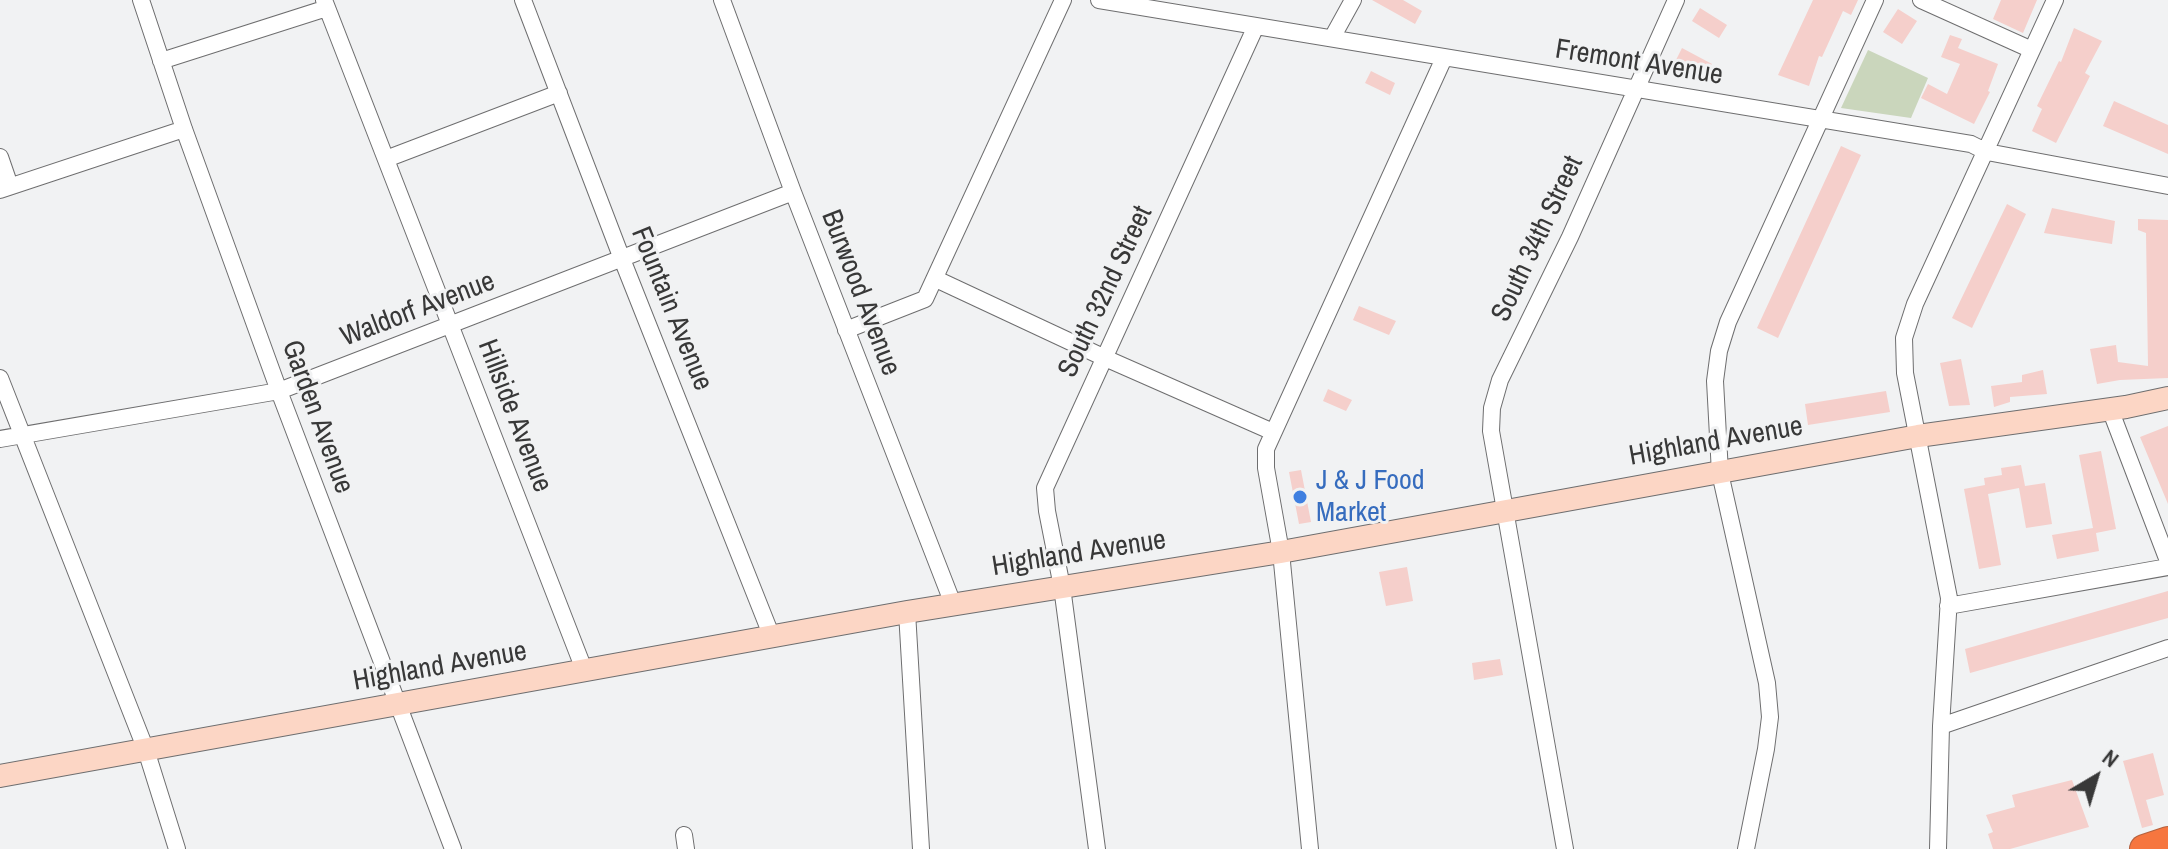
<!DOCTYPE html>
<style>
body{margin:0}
#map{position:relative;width:2168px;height:849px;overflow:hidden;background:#f1f2f3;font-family:"Archivo Narrow",sans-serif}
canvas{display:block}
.north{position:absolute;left:2056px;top:737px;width:80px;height:80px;-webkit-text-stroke:6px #f1f2f3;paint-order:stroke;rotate:38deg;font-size:22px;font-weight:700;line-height:32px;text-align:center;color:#383838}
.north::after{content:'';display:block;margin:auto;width:28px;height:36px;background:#383838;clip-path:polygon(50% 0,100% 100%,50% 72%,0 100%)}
</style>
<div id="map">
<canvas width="2168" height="849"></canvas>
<div class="north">N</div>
</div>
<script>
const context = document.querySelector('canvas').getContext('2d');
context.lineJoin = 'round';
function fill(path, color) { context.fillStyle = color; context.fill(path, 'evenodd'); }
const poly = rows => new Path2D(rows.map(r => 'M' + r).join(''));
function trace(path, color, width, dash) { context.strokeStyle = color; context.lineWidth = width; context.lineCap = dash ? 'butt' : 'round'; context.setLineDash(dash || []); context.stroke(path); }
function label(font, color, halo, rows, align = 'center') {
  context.font = font + ' "Archivo Narrow",sans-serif'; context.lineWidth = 6; context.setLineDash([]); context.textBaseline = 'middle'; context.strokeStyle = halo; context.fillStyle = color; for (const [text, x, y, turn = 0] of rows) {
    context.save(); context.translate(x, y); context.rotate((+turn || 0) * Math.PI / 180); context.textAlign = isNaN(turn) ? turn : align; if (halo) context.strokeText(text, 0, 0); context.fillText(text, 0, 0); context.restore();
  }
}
fill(poly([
 [1868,50,1928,78,1911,118,1841,108]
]), '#cad6bc');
fill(poly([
 [1372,0,1403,0,1422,11,1415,24],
 [1813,0,1858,0,1851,15,1843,11,1822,57,1819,56,1809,86,1778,75],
 [2001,0,2037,0,2023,33,1993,19],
 [1700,8,1727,25,1719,38,1692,21],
 [1898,9,1917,21,1902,44,1883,32],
 [2074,28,2102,41,2085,73,2090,76,2056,143,2032,131,2042,109,2037,106,2059,61,2061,62],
 [1950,35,1962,39,1958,48,1998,64,1988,91,1990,92,1974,124,1921,98,1928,84,1947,94,1960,64,1941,57],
 [1682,48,1712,64,1703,82,1673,66],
 [1371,71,1395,83,1390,95,1365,83],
 [2114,101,2168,125,2168,154,2103,126],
 [1841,146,1861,155,1778,338,1757,328],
 [2007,204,2026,214,1972,328,1952,318],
 [2052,208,2115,221,2112,244,2044,233],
 [2138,219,2168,220,2168,378,2120,380,2097,384,2090,349,2116,345,2118,362,2148,366,2146,233,2138,230],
 [1359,306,1396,321,1389,335,1353,320],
 [1961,359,1970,405,1949,406,1940,363],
 [2043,370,2047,394,2010,397,2010,402,1994,407,1991,386,2022,382,2022,375],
 [1328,389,1352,400,1346,411,1323,401],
 [1886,391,1890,412,1808,425,1805,404],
 [2168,426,2168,504,2140,437],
 [2101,451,2116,529,2096,533,2099,551,2057,559,2052,535,2093,528,2079,455],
 [2021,465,2025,486,2045,483,2052,524,2026,528,2019,488,1988,494,2001,565,1979,569,1964,489,1985,485,1984,478,2002,475,2001,468],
 [1301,470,1311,522,1299,524,1289,472],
 [1407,567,1413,601,1386,606,1379,572],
 [2168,591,2168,618,1970,673,1965,649],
 [1500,659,1503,675,1474,680,1472,663],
 [2153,753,2164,795,2146,800,2153,825,2142,828,2123,761],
 [2072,780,2089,827,2010,849,1993,849,1988,834,1993,832,1986,815,2015,807,2012,795]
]), '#f5cfcb');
const street = poly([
 [141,0,184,129,279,391,453,849],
 [324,0,585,672],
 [523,0,622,259,772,637],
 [722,0,793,192,953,604],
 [1099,0,1971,144,1987,152,2168,186],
 [1921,0,2032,50],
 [1332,38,1353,0],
 [161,61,327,8],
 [0,157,10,186],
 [386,159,559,93],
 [0,190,184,129],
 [936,279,1105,358,1273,432],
 [846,330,925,299,1063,0],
 [0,378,146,750,177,849],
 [2110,409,2168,561],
 [0,439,279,391,793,192],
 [1948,606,2168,567],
 [907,612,921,849],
 [1941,726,2168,648],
 [684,835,686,849],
 [1097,849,1062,587,1047,511,1045,488,1256,26],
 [1310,849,1281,552,1266,468,1266,449,1444,58],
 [1565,849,1491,431,1492,408,1500,380,1570,237,1676,0],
 [1746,849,1766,749,1770,717,1767,683,1720,473,1715,381,1719,351,1728,322,1875,0],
 [1938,849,1941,726,1949,598,1905,373,1904,338,1915,304,2055,0]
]);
const secondary = poly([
 [0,776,907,612,1281,552,1918,436,2126,407,2168,398]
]);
const highway = poly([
 [2144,849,2168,841]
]);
trace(street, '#6e6e6f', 18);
trace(secondary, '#6e6e6f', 24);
trace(highway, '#b4603d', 30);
trace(street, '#fff', 16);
trace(secondary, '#fcd6c5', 22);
trace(highway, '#f6763f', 28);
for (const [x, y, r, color] of [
 [1300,497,8,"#3f7fe0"]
]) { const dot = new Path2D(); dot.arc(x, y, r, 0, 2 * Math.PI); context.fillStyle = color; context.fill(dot); trace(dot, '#f1f2f3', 3); }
label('28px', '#383838', '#f1f2f3', [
 ["Fremont Avenue",1639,63,9],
 ["South 34th Street",1538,239,-65],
 ["South 32nd Street",1106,292,-65],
 ["Burwood Avenue",860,293,69],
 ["Fountain Avenue",671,309,68],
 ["Waldorf Avenue",418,310,-21],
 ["Hillside Avenue",514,416,69],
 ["Garden Avenue",317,417,70],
 ["Highland Avenue",1716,442,-10],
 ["Highland Avenue",1079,554,-9],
 ["Highland Avenue",440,667,-10]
]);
label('28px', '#366cbe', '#f1f2f3', [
 ["J & J Food",1316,481],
 ["Market",1316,513]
], 'left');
</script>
